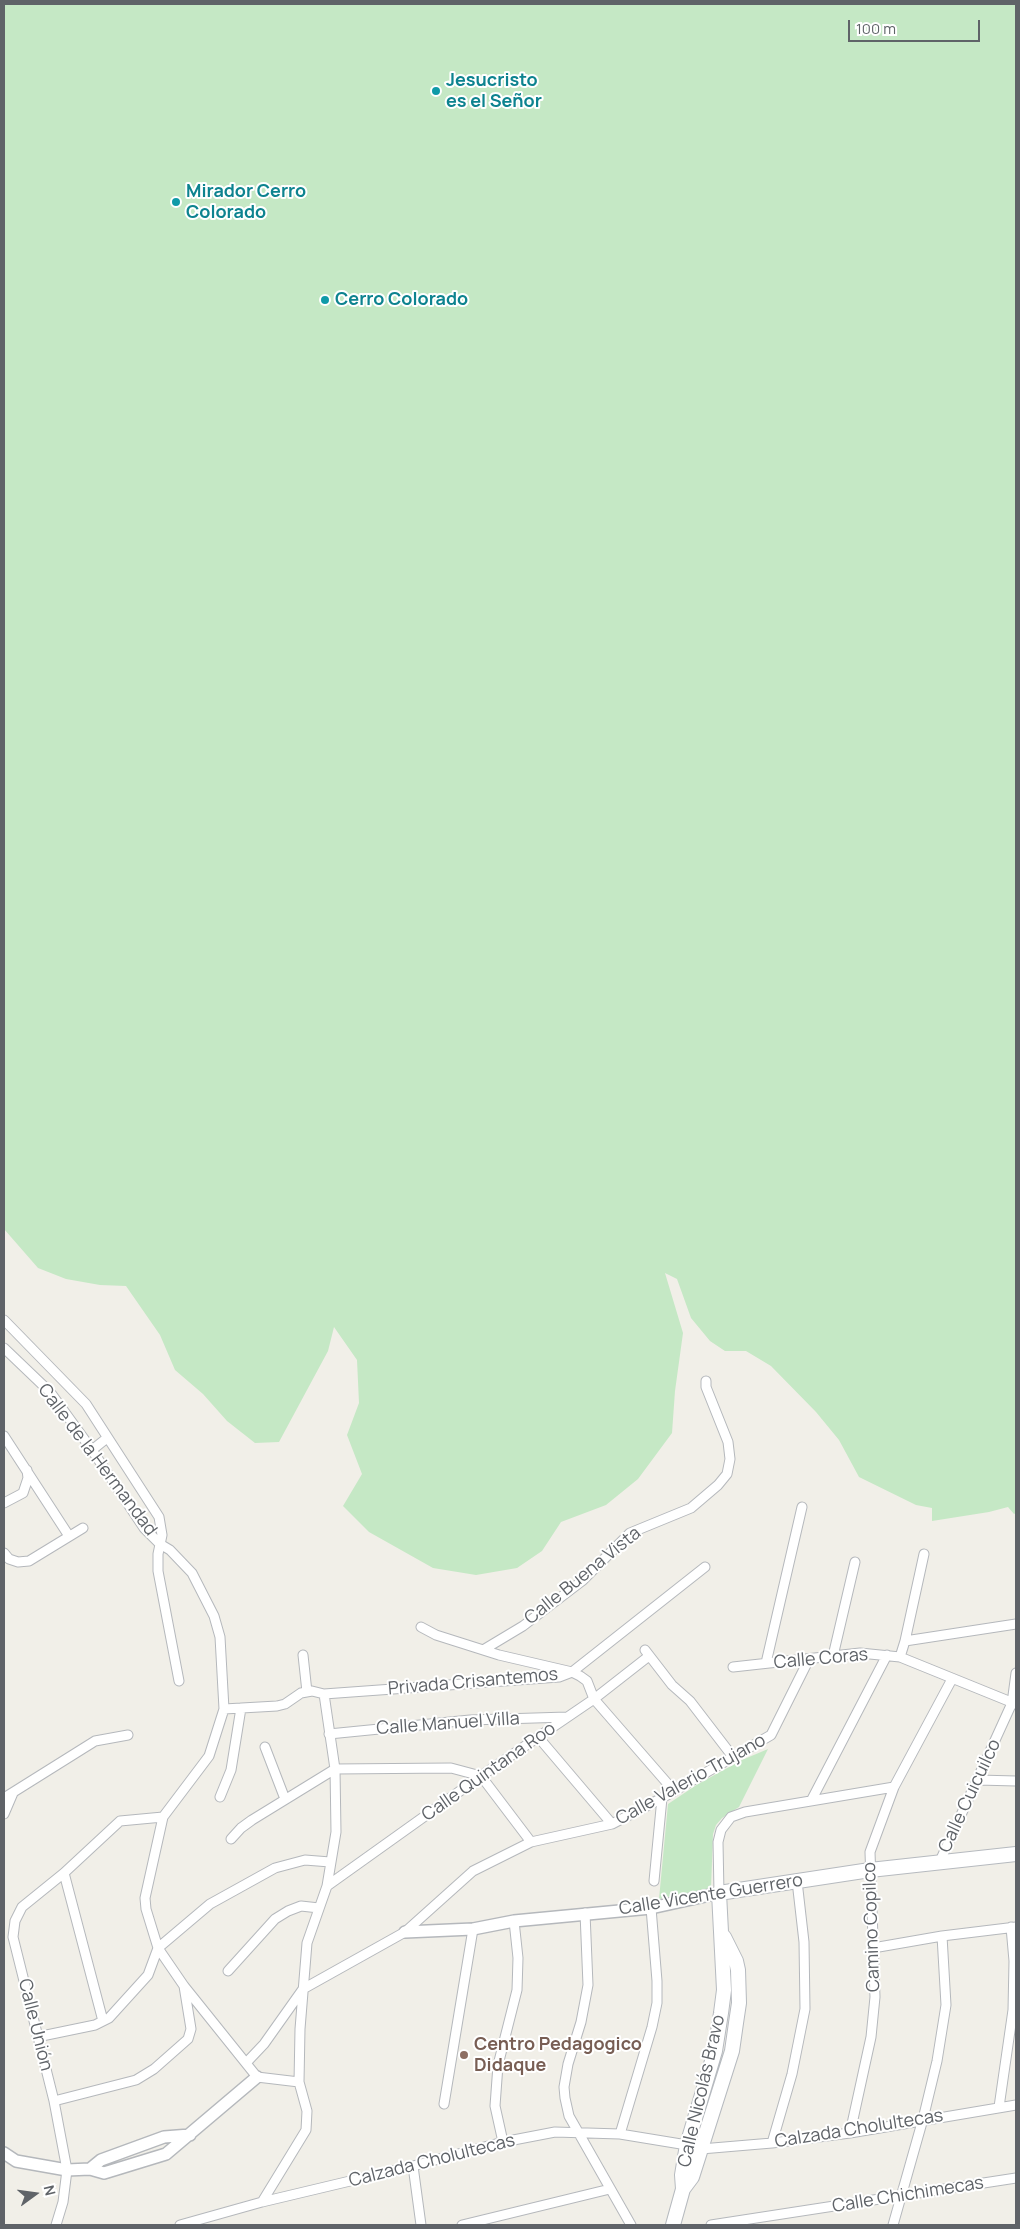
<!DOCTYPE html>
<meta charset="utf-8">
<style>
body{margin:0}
#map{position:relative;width:1020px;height:2229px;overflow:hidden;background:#f1efe8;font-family:Manrope,sans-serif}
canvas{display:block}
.frame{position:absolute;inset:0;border:5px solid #5f6368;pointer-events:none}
.north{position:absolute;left:10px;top:2169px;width:50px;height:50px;-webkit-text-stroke:4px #fff;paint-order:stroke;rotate:76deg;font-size:14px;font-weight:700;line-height:20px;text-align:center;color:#5f6368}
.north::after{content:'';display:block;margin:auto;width:18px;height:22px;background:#5f6368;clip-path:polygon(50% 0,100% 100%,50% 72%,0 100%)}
.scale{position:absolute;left:848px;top:20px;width:132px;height:22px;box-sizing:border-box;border:2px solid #5f6368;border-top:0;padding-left:6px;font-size:15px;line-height:18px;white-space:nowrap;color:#5f6368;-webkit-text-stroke:4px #fff;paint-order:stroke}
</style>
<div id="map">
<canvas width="1020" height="2229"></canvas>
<div class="frame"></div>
<div class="north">N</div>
<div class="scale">100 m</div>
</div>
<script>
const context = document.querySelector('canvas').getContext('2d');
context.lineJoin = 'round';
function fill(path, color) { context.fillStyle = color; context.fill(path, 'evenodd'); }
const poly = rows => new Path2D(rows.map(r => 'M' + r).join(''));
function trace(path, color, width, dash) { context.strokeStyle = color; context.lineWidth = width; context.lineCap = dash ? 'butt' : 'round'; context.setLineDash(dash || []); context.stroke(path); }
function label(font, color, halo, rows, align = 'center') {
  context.font = font + ' Manrope,sans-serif'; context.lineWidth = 4; context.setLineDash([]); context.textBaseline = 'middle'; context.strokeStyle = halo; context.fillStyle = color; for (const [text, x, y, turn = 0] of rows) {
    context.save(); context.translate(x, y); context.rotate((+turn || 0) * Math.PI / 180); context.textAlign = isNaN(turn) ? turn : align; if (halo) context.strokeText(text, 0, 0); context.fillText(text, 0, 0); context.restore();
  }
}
fill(poly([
 [4,4,1016,4,1016,1513,1014,1514,1008,1507,989,1512,932,1521,932,1508,916,1505,859,1477,839,1440,816,1412,771,1366,746,1351,725,1351,710,1341,691,1318,677,1279,665,1273,683,1333,675,1391,672,1433,638,1479,606,1505,561,1522,542,1551,517,1568,476,1575,433,1568,369,1532,343,1506,362,1474,347,1435,359,1403,357,1360,334,1327,328,1351,279,1442,255,1443,227,1421,203,1394,175,1370,160,1335,126,1286,100,1285,66,1279,38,1268,4,1229],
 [768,1749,739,1807,722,1818,716,1825,713,1834,711,1888,659,1899,668,1804,698,1784,742,1760]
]), '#c5e8c5');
const minor = poly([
 [4,1320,86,1404,159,1517,162,1535,158,1554,158,1571,179,1681],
 [4,1348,50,1392,92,1450,144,1528,160,1544,170,1550,192,1573,214,1616,220,1637,224,1709,209,1756,163,1817,145,1898,146,1909,158,1948,184,1986,257,2077,299,2082],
 [4,1436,69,1536],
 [92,1450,107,1438],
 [4,1503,23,1493,28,1478,27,1470],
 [4,1553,9,1559,18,1562,29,1561,83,1528],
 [421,1627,436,1635,499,1655,572,1672,580,1676,587,1681,594,1699,674,1791],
 [905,1641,924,1554],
 [483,1650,523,1626,582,1581,630,1533,691,1508,718,1485,727,1474,730,1459,728,1442,706,1387,706,1381],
 [645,1650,672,1685,690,1701,733,1757],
 [303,1655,307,1692],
 [833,1656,855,1562],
 [900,1657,1016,1704],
 [766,1663,802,1507],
 [733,1667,860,1653,900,1657,905,1641,1016,1624],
 [224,1709,277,1706,285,1704,301,1693,312,1691,324,1694,559,1677,572,1672,705,1567],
 [329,1734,470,1720,567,1717],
 [539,1738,612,1824],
 [265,1747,285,1799],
 [978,1780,1016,1781],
 [220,1797,231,1770,241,1708],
 [4,1798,95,1741,128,1735],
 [811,1801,887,1655],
 [4,1814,13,1793],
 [231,1839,241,1828,252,1820,335,1769,451,1768,481,1776,531,1842],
 [940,1861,1012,1703,1016,1673],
 [64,1873,103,2021],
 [654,1881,662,1798],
 [327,1886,481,1776,594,1699,649,1656],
 [719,1893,718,1842,721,1830,731,1817,745,1812,894,1787],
 [585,1913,588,1985,581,2022,568,2064,564,2087,565,2098,569,2116,631,2225],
 [873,1948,942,1936,1016,1927],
 [228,1971,275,1919,288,1911,301,1906,319,1908],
 [37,2037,95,2025,109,2018,148,1975,158,1948,210,1904,275,1868,305,1860,330,1862],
 [246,2063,264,2044,303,1989,405,1932,473,1871,531,1842,612,1824,662,1798,771,1735,809,1659],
 [54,2101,136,2080,154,2069,188,2039,191,2029,184,1986],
 [444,2104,473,1929],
 [999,2107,1013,2010,1014,1961,1011,1927],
 [850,2133,871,2037,875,1997,870,1852,894,1787,952,1679],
 [620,2134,652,2027,657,2003,657,1981,651,1908],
 [503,2142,495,2106,498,2065,517,1990,518,1958,514,1921],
 [772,2143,792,2074,805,2009,804,1942,797,1881],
 [701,2149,772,2143,850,2133,1016,2105],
 [413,2166,421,2225],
 [262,2202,306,2130,307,2111,299,2082,300,2029,307,1943,327,1886,336,1832,335,1769,324,1694],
 [56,2225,63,2202,67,2170,54,2101,13,1937,15,1921,22,1907,64,1873,120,1821,163,1817],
 [180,2225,262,2202,413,2166,503,2142,555,2132,620,2134,687,2145],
 [462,2225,610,2189],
 [711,2225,1016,2178],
 [893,2225,923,2119,937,2061,946,2005,942,1936]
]);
const tertiary = poly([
 [405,1932,473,1929,514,1921,651,1908,719,1893],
 [4,2153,16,2161,67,2170,90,2169,104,2173,166,2154,257,2077],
 [90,2169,101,2160,164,2137,190,2135]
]);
const secondary = poly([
 [683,2189,692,2177,732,2051,736,2023,739,2003,738,1970,736,1961,724,1937],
 [673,2225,683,2189,682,2175,687,2145,715,2051,721,2013,724,1990,719,1893,870,1870,1016,1854]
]);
trace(minor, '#b5b8bc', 11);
trace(tertiary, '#b5b8bc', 14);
trace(secondary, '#b6babf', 16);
trace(minor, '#fff', 9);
trace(tertiary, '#fff', 11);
trace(secondary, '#fff', 14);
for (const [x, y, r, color] of [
 [436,91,5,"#0f9aa8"],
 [176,202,5,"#0f9aa8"],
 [325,300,5,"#0f9aa8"],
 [464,2055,5,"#8d6e63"]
]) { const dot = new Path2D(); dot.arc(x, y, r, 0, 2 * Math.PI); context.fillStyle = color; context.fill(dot); trace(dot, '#fff', 2); }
label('bold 18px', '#0d838f', '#fff', [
 ["Jesucristo",446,81],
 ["es el Señor",446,102],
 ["Mirador Cerro",186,192],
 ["Colorado",186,213],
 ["Cerro Colorado",335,300]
], 'left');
label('18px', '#5f6368', '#fff', [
 ["Calle de la Hermandad",97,1460,53],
 ["Calle Buena Vista",583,1576,-39],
 ["Calle Coras",821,1659,-5],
 ["Privada Crisantemos",473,1682,-5],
 ["Calle Manuel Villa",448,1724,-4],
 ["Calle Quintana Roo",489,1772,-35],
 ["Calle Valerio Trujano",691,1780,-29],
 ["Calle Cuicuilco",970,1796,-65],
 ["Calle Vicente Guerrero",711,1895,-9],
 ["Camino Copilco",872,1927,-92],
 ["Calle Unión",35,2025,76],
 ["Calle Nicolás Bravo",702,2091,-77],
 ["Calzada Cholultecas",859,2129,-9],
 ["Calzada Cholultecas",432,2161,-14],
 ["Calle Chichimecas",908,2195,-9]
]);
label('bold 18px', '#785e54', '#fff', [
 ["Centro Pedagogico",474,2045],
 ["Didaque",474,2066]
], 'left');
</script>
